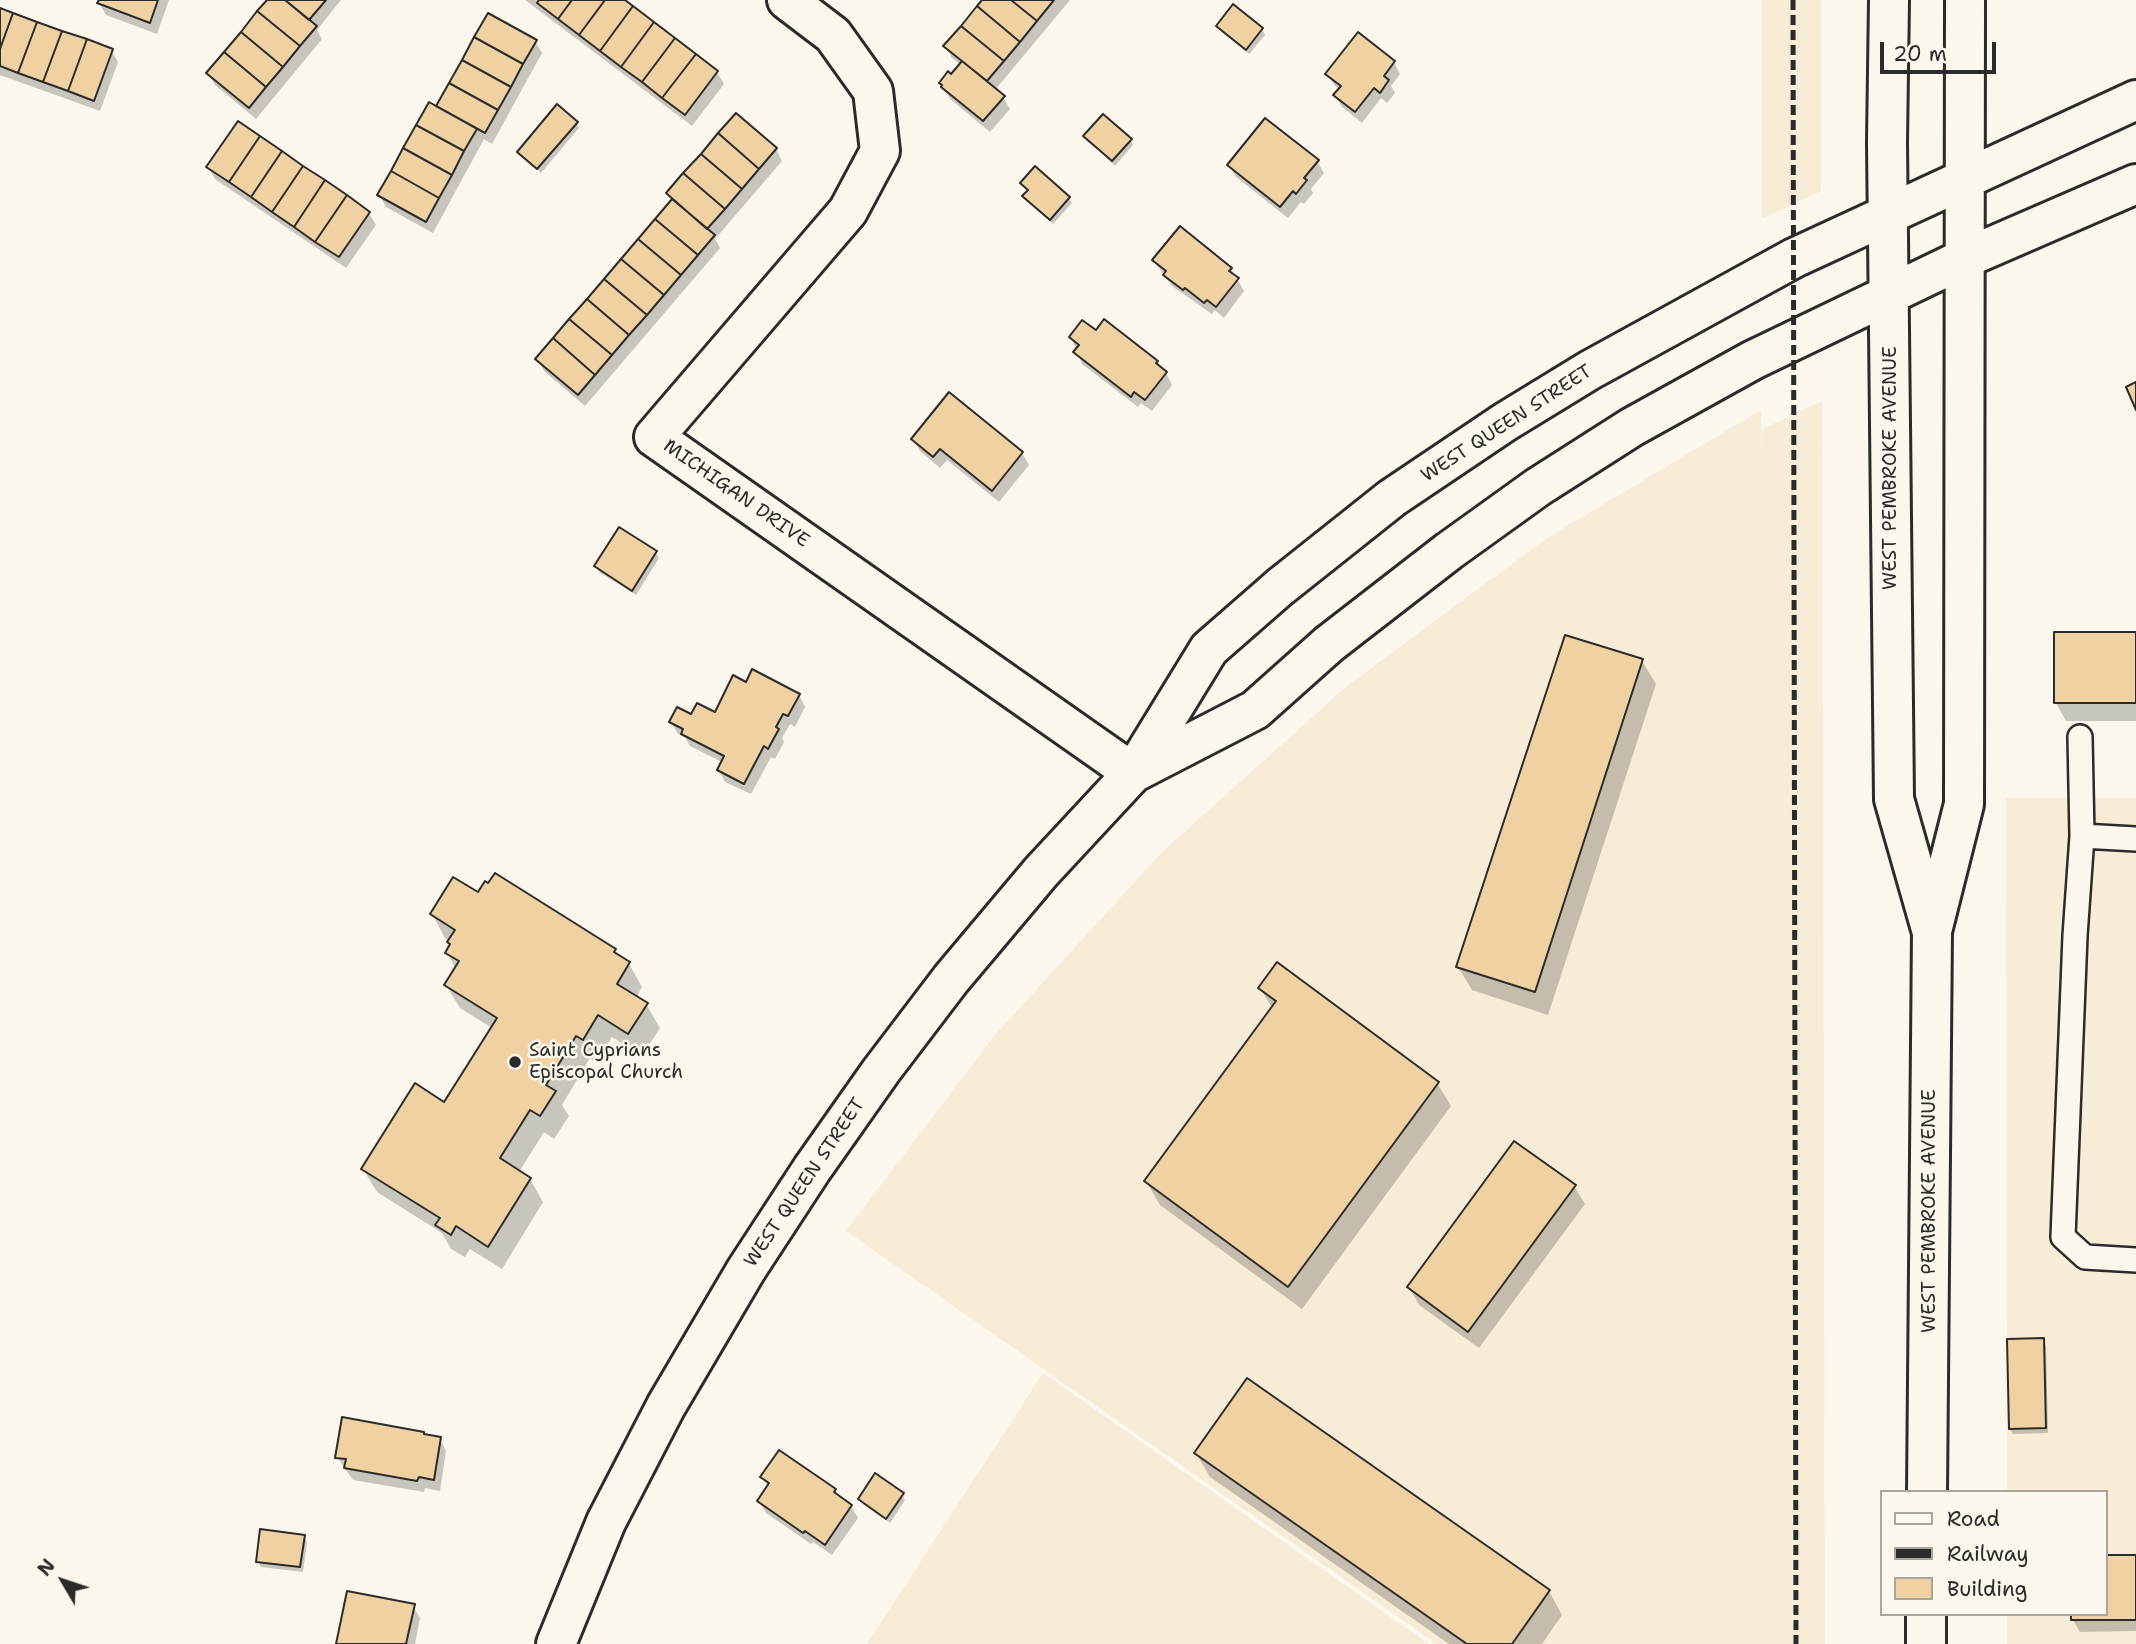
<!DOCTYPE html>
<style>
body{margin:0}
#map{position:relative;width:2136px;height:1644px;overflow:hidden;background:#fbf7ec;font-family:"Shantell Sans",sans-serif}
canvas{display:block}
.legend{position:absolute;left:1880px;top:1490px;width:228px;height:126px;box-sizing:border-box;background:#fbf7ec;border:2px solid #a8a59f;margin:0;padding:9px 12px;list-style:none;font-size:21px;color:#2b2b2b}
.legend li{display:flex;align-items:center;gap:14px;height:35px}
.legend b{width:35px;border:2px solid #a8a59f}
.north{position:absolute;left:28px;top:1546px;width:70px;height:70px;-webkit-text-stroke:5px #fbf7ec;paint-order:stroke;rotate:309deg;font-size:19px;font-weight:700;line-height:28px;text-align:center;color:#2b2b2b}
.north::after{content:'';display:block;margin:auto;width:24px;height:32px;background:#2b2b2b;clip-path:polygon(50% 0,100% 100%,50% 72%,0 100%)}
.scale{position:absolute;left:1880px;top:42px;width:116px;height:32px;box-sizing:border-box;border:4px solid #2b2b2b;border-top:0;padding-left:9px;font-size:21px;line-height:24px;white-space:nowrap;color:#2b2b2b;-webkit-text-stroke:5px #fbf7ec;paint-order:stroke}
</style>
<div id="map">
<canvas width="2136" height="1644"></canvas>
<ul class="legend">
<li><b style="height:9px;background:#fbf7ec"></b>Road</li>
<li><b style="height:9px;background:#2b2b2b"></b>Railway</li>
<li><b style="height:19px;background:#efd1a2"></b>Building</li>
</ul>
<div class="north">N</div>
<div class="scale">20 m</div>
</div>
<script>
const context = document.querySelector('canvas').getContext('2d');
context.lineJoin = 'round';
function fill(path, color) { context.fillStyle = color; context.fill(path, 'evenodd'); }
const poly = rows => new Path2D(rows.map(r => 'M' + r).join(''));
function trace(path, color, width, dash) { context.strokeStyle = color; context.lineWidth = width; context.lineCap = dash ? 'butt' : 'round'; context.setLineDash(dash || []); context.stroke(path); }
function label(font, color, halo, rows, align = 'center') {
  context.font = font + ' "Shantell Sans",sans-serif'; context.lineWidth = 5; context.setLineDash([]); context.textBaseline = 'middle'; context.strokeStyle = halo; context.fillStyle = color; for (const [text, x, y, turn = 0] of rows) {
    context.save(); context.translate(x, y); context.rotate((+turn || 0) * Math.PI / 180); context.textAlign = isNaN(turn) ? turn : align; if (halo) context.strokeText(text, 0, 0); context.fillText(text, 0, 0); context.restore();
  }
}
fill(poly([
 [1762,0,1821,0,1821,191,1762,219],
 [1822,401,1825,1644,1437,1644,846,1231,994,1036,1162,852,1347,686,1547,538,1761,410,1762,463,1762,429],
 [2006,798,2136,798,2136,1644,2007,1644,2007,1614,2106,1614,2106,1492,2007,1492],
 [1043,1373,1429,1644,867,1644]
]), '#f7ecd6');
fill(poly([
 [101,0,169,0,157,34,106,15,99,3],
 [269,0,341,0,317,30,322,39,256,119,215,85,208,73],
 [525,0,622,0,717,72,724,84,692,126],
 [984,0,1070,0,995,90,1003,97,1010,109,990,132,950,99,943,87,961,65,952,58,946,46],
 [1233,7,1262,29,1265,35,1249,54,1221,31,1218,26],
 [0,10,111,50,118,62,100,111,0,75],
 [535,41,542,53,492,144,484,139,433,233,386,207,379,195,437,108],
 [1394,62,1400,74,1391,86,1395,93,1387,103,1381,98,1362,123,1342,107,1335,96,1340,90,1334,85,1327,74],
 [576,123,579,128,541,173,519,152],
 [1085,137,1130,140,1133,145,1115,166],
 [776,149,782,161,715,239,720,248,585,406,544,371,538,359,673,201,668,194],
 [1317,161,1324,173,1311,189,1313,193,1304,204,1301,202,1288,218,1236,177,1229,165],
 [208,167,369,213,376,225,346,268,215,179],
 [1022,183,1069,198,1072,203,1053,224,1028,202,1025,197,1029,192],
 [1154,261,1231,269,1244,291,1224,318,1215,310,1212,314,1172,286],
 [1096,333,1157,362,1166,373,1172,385,1152,411,1141,403,1138,407,1082,364,1071,337],
 [950,394,1022,453,1029,465,999,502,947,460,940,468,920,451,913,439],
 [656,553,659,558,636,595,599,572,596,566],
 [2136,633,2136,721,2066,721,2056,703],
 [1642,661,1656,684,1548,1015,1472,990,1458,967],
 [747,684,799,695,805,707,795,727,790,724,782,738,784,742,775,759,771,757,751,794,725,782,719,770,722,762,690,746,685,737,678,734,671,722,692,717,715,714],
 [479,895,614,950,618,957,629,964,642,987,636,998,646,1004,660,1028,642,1056,612,1037,597,1062,590,1058,562,1105,569,1116,554,1139,544,1132,519,1172,530,1179,543,1202,502,1269,470,1249,465,1257,451,1249,442,1233,377,1192,363,1169,445,1104,492,1028,460,1008,446,985,456,969,447,953,451,945,450,941,445,938,432,914],
 [1260,988,1437,1083,1451,1106,1302,1309,1160,1205,1146,1181,1273,1009],
 [1574,1186,1585,1204,1479,1348,1419,1305,1409,1287],
 [2043,1340,2046,1346,2048,1433,2013,1434,2010,1429],
 [425,1436,440,1439,446,1451,440,1491,425,1488,424,1492,353,1480,337,1457],
 [1196,1453,1549,1591,1562,1615,1542,1644,1449,1644,1210,1477],
 [762,1477,835,1490,839,1498,851,1506,858,1518,832,1555,813,1542,811,1544,766,1513,759,1501,769,1488],
 [902,1494,905,1500,890,1523,863,1504,860,1499],
 [304,1537,307,1542,303,1572,261,1567,258,1561],
 [2136,1558,2136,1631,2080,1632,2073,1620,2106,1614],
 [413,1606,420,1618,415,1644,338,1644]
]), '#0003');
const building = poly([
 [99,0,158,0,150,23,97,3,99,0],
 [267,0,285,0,317,26,300,46,257,11,267,0],
 [285,0,326,0,309,20,285,0],
 [539,0,572,0,558,19,537,3,539,0],
 [572,0,605,0,579,35,558,19,572,0],
 [605,0,625,0,633,6,600,51,579,35,605,0],
 [982,0,1011,0,1037,21,1020,42,977,6,982,0],
 [1011,0,1054,0,1037,21,1011,0],
 [1233,4,1263,28,1246,50,1216,26,1233,4],
 [633,6,654,22,621,67,600,51,633,6],
 [977,6,1020,42,1004,61,961,26,977,6],
 [0,8,13,13,0,49,0,8],
 [257,11,300,46,283,67,241,32,257,11],
 [13,13,37,22,18,73,0,66,0,49,13,13],
 [488,13,537,40,523,64,474,37,488,13],
 [37,22,62,31,43,82,18,73,37,22],
 [654,22,675,38,642,82,621,67,654,22],
 [961,26,1004,61,987,81,943,46,961,26],
 [62,31,87,39,68,91,43,82,62,31],
 [241,32,283,67,266,87,224,52,241,32],
 [1358,32,1395,61,1384,76,1389,80,1380,93,1374,88,1355,112,1333,95,1341,86,1325,74,1358,32],
 [474,37,523,64,511,87,462,60,474,37],
 [675,38,696,54,662,98,642,82,675,38],
 [87,39,113,49,94,101,68,91,87,39],
 [224,52,266,87,249,108,206,73,224,52],
 [696,54,718,71,685,115,662,98,696,54],
 [462,60,511,87,498,110,449,83,462,60],
 [962,61,1005,96,983,121,941,87,942,85,939,83,948,71,951,74,962,61],
 [449,83,498,110,485,133,436,106,449,83],
 [429,102,477,129,464,151,416,125,429,102],
 [557,104,578,122,537,169,517,152,557,104],
 [736,113,777,148,759,169,718,133,736,113],
 [1103,114,1132,139,1112,161,1083,136,1103,114],
 [1265,118,1319,160,1304,178,1307,180,1296,194,1293,191,1280,207,1227,165,1265,118],
 [238,121,260,136,229,182,206,167,238,121],
 [416,125,464,151,452,175,403,148,416,125],
 [718,133,759,169,742,189,701,154,718,133],
 [260,136,282,151,251,197,229,182,260,136],
 [403,148,452,175,439,198,391,171,403,148],
 [282,151,303,166,272,212,251,197,282,151],
 [701,154,742,189,725,209,683,173,701,154],
 [303,166,325,180,294,227,272,212,303,166],
 [1035,166,1070,197,1050,220,1022,196,1028,190,1020,183,1035,166],
 [391,171,439,198,426,222,377,195,391,171],
 [683,173,725,209,707,229,666,193,683,173],
 [325,180,347,195,315,242,294,227,325,180],
 [347,195,370,212,339,257,315,242,347,195],
 [672,199,715,235,698,255,655,219,672,199],
 [655,219,698,255,681,275,638,239,655,219],
 [1180,226,1232,268,1229,271,1239,278,1216,307,1207,300,1204,303,1185,288,1183,290,1163,275,1166,271,1152,260,1180,226],
 [638,239,681,275,664,295,621,259,638,239],
 [621,259,664,295,647,315,604,279,621,259],
 [604,279,647,315,629,335,587,299,604,279],
 [587,299,629,335,612,355,569,319,587,299],
 [569,319,612,355,595,375,553,338,569,319],
 [1104,319,1158,361,1156,363,1167,372,1145,400,1134,392,1131,397,1073,352,1079,345,1069,337,1082,320,1096,330,1104,319],
 [553,338,595,375,578,395,535,359,553,338],
 [2136,382,2136,410,2126,387,2136,382],
 [949,392,1023,452,992,491,940,449,933,457,911,439,949,392],
 [619,527,657,551,632,591,594,566,619,527],
 [2054,632,2136,632,2136,703,2054,703,2054,632],
 [1565,635,1643,659,1535,992,1456,967,1565,635],
 [752,669,800,694,788,716,783,714,776,727,779,729,768,749,764,746,744,784,717,770,724,756,681,734,683,729,669,722,677,707,691,714,697,703,715,712,733,675,746,682,752,669],
 [495,873,616,949,614,952,630,962,617,984,648,1003,628,1034,598,1015,583,1040,576,1036,546,1085,556,1091,540,1116,530,1110,500,1158,531,1178,488,1247,456,1226,451,1235,435,1225,440,1218,361,1169,415,1083,444,1102,497,1018,444,985,459,961,445,953,450,944,447,942,455,930,430,914,453,877,478,892,485,881,488,883,495,873],
 [1277,962,1439,1082,1288,1287,1144,1181,1276,1001,1258,988,1277,962],
 [1514,1141,1576,1185,1468,1332,1407,1287,1514,1141],
 [2044,1338,2046,1428,2009,1429,2007,1339,2044,1338],
 [1247,1378,1550,1590,1512,1644,1467,1644,1194,1453,1247,1378],
 [342,1417,424,1432,424,1434,441,1437,434,1480,419,1477,417,1481,344,1468,346,1459,335,1458,342,1417],
 [779,1450,836,1489,834,1492,852,1505,825,1545,805,1531,803,1533,757,1501,769,1483,760,1477,779,1450],
 [875,1473,904,1493,886,1519,858,1499,875,1473],
 [260,1529,305,1535,300,1567,256,1562,260,1529],
 [2106,1555,2136,1555,2136,1620,2071,1620,2071,1614,2106,1614,2106,1555],
 [347,1591,415,1604,406,1644,336,1644,347,1591]
]);
fill(building, '#efd1a2');
trace(building, '#2b2b2b', 2);
const lane = poly([
 [2080,737,2082,836,2075,936,2063,1237,2085,1257,2136,1260],
 [2082,836,2136,839]
]);
const street = poly([
 [787,0,833,35,873,91,880,151,848,211,654,437,1133,773]
]);
const secondary = poly([
 [1889,0,1887,142,1894,799,1931,929],
 [1133,773,1255,710,1329,644,1449,551,1538,487,1632,427,1753,360,1963,259,2136,184],
 [1927,1492,1932,931,1964,804,1965,0],
 [556,1644,606,1522,666,1406,746,1270,812,1169,881,1071,951,979,1041,872,1133,773,1209,649,1280,587,1392,498,1505,422,1590,370,1794,258,2136,100],
 [1926,1644,1926,1614]
]);
trace(lane, '#2b2b2b', 28);
trace(street, '#2b2b2b', 44);
trace(secondary, '#2b2b2b', 44);
trace(lane, '#fbf7ec', 23);
trace(street, '#fbf7ec', 38);
trace(secondary, '#fbf7ec', 38);
trace(poly([
 [1793,0,1796,1644]
]), '#2b2b2b', 5, [10, 5]);
for (const [x, y, r, color] of [
 [515,1062,7,"#2b2b2b"]
]) { const dot = new Path2D(); dot.arc(x, y, r, 0, 2 * Math.PI); context.fillStyle = color; context.fill(dot); trace(dot, '#fbf7ec', 2.5); }
label('19px', '#2b2b2b', '#fbf7ec', [
 ["WEST QUEEN STREET",1507,424,-33],
 ["WEST PEMBROKE AVENUE",1891,468,-90],
 ["MICHIGAN DRIVE",736,494,35],
 ["WEST QUEEN STREET",805,1183,-56],
 ["WEST PEMBROKE AVENUE",1930,1211,-90]
]);
label('19px', '#2b2b2b', '#fbf7ec', [
 ["Saint Cyprians",529,1051],
 ["Episcopal Church",529,1073]
], 'left');
</script>
